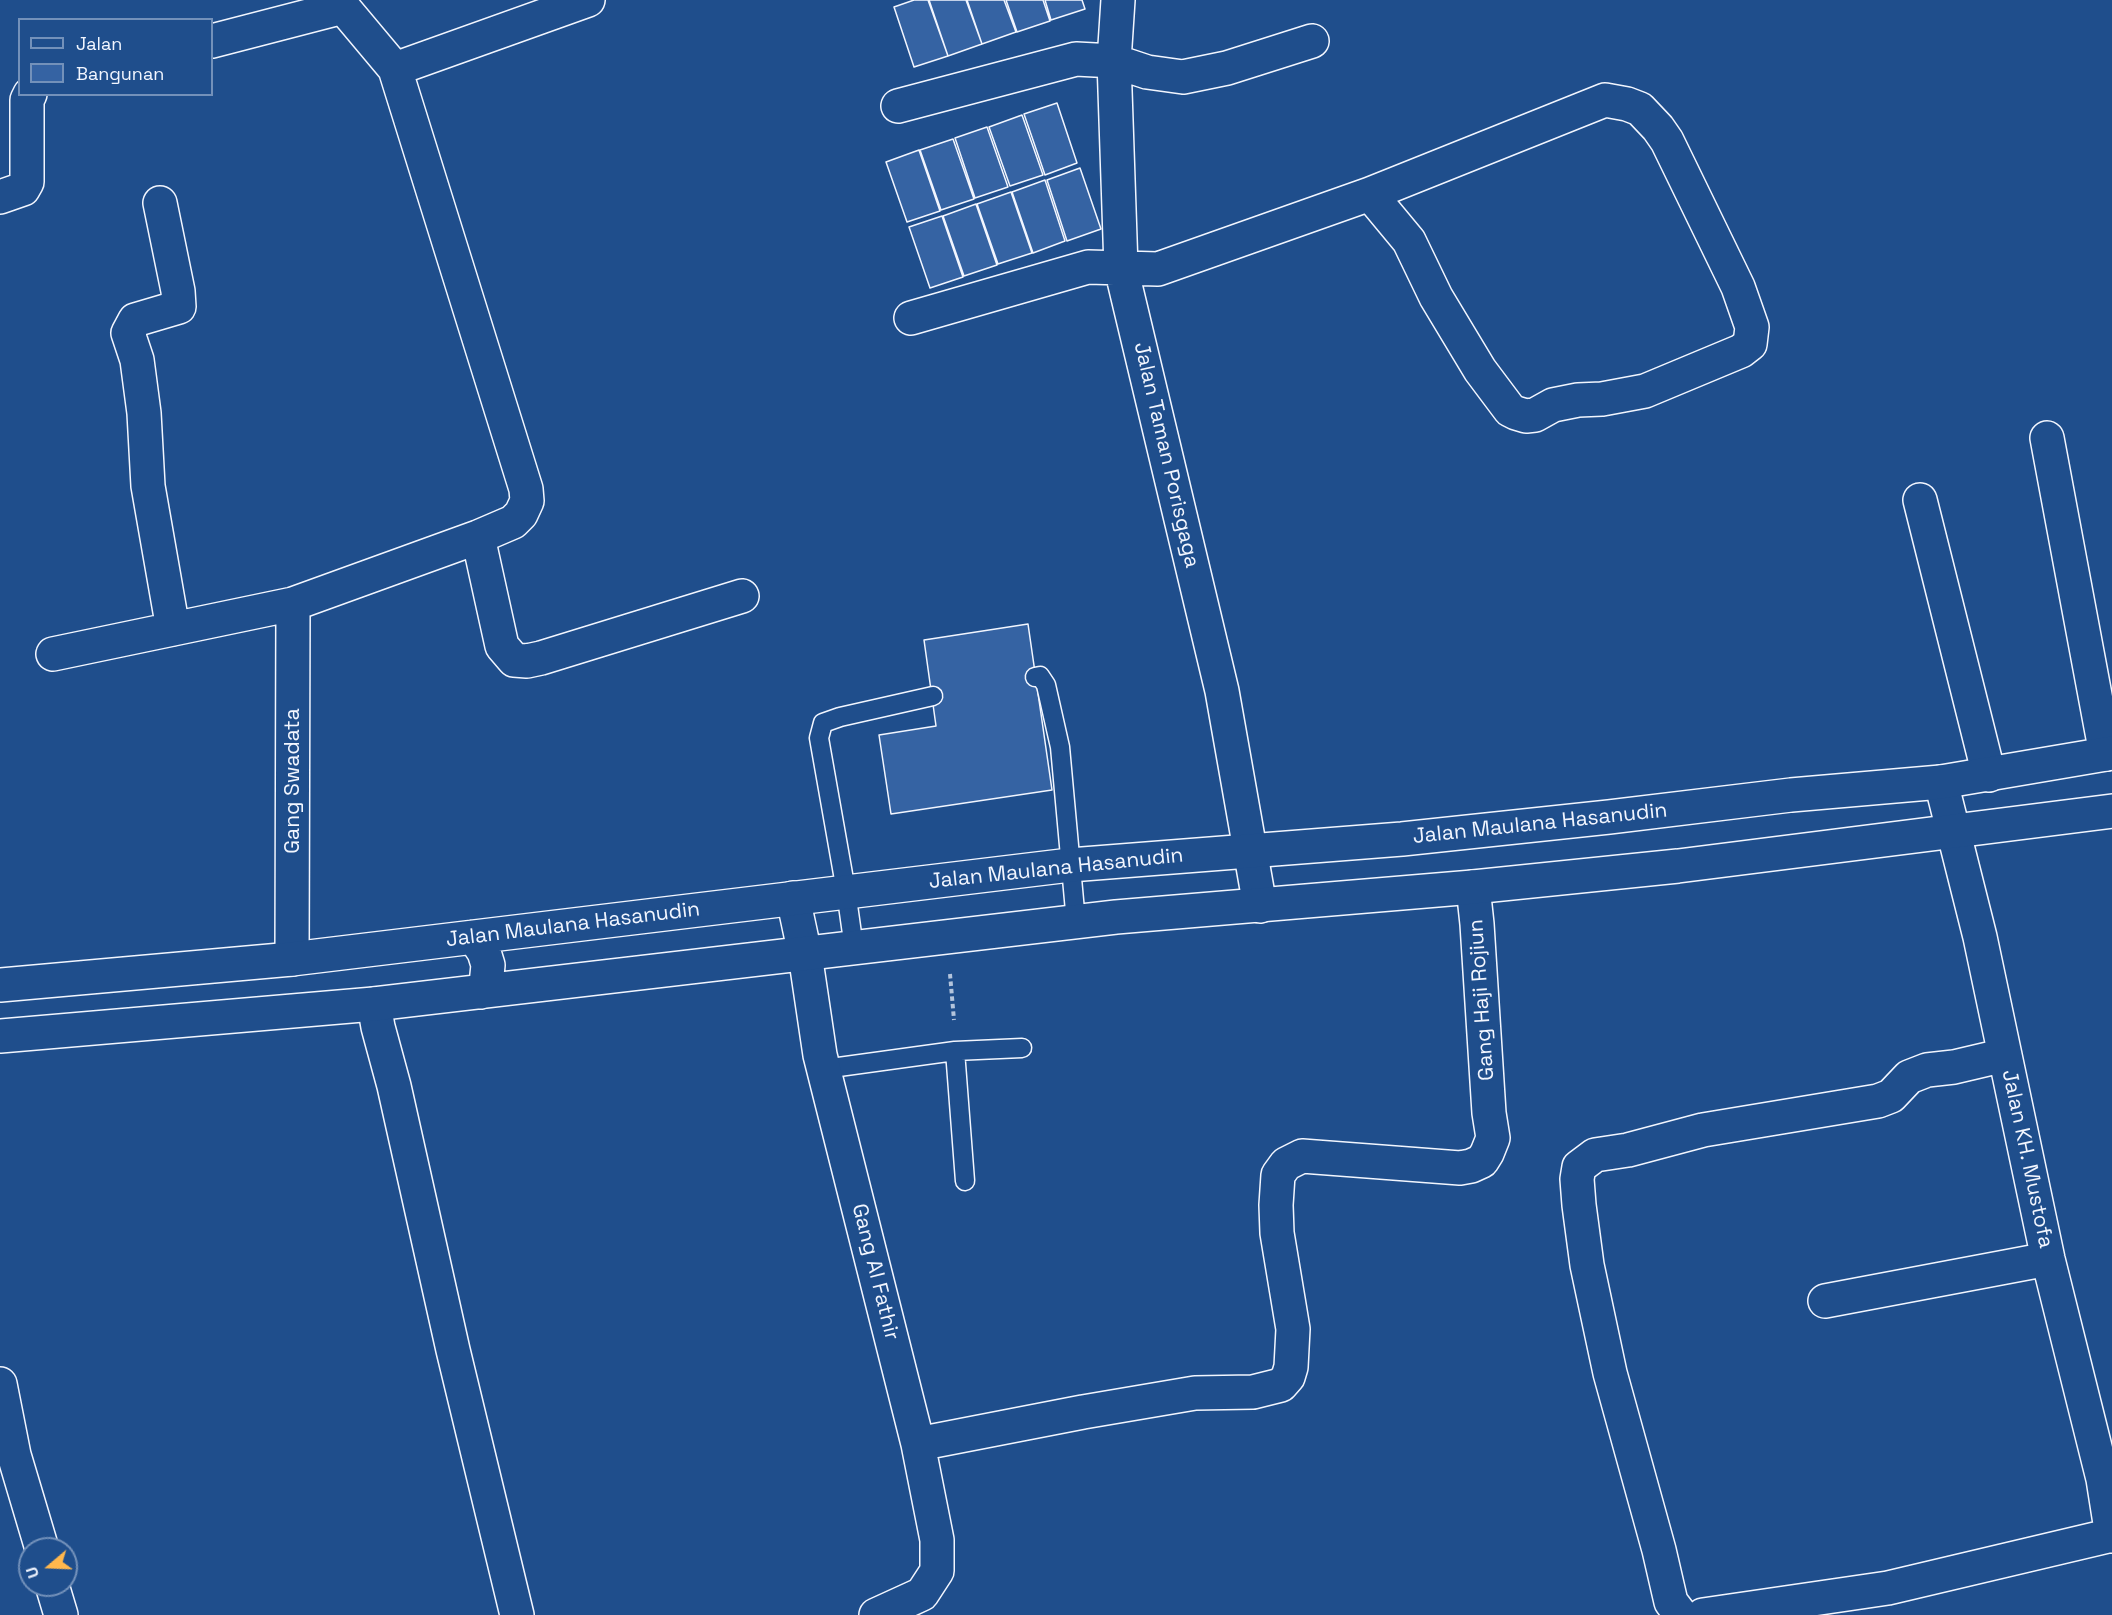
<!DOCTYPE html>
<style>
body{margin:0}
#map{position:relative;width:2112px;height:1615px;overflow:hidden;background:#1f4e8c;font-family:"Space Grotesk",sans-serif}
canvas{display:block}
.legend{position:absolute;left:18px;top:18px;width:195px;height:78px;box-sizing:border-box;background:#1f4e8c;border:2px solid #7391ba;margin:0;padding:8px 10px;list-style:none;font-size:18px;color:#f2f6ff}
.legend li{display:flex;align-items:center;gap:12px;height:30px}
.legend b{width:30px;border:2px solid #7391ba}
.north{position:absolute;left:18px;top:1537px;width:60px;height:60px;box-sizing:border-box;background:#1f4e8c;border:2px solid #7391ba;border-radius:50%;rotate:251deg;font-size:16px;font-weight:700;line-height:24px;text-align:center;color:#f2f6ff}
.north::after{content:'';display:block;margin:auto;width:21px;height:27px;background:#ffb74d;clip-path:polygon(50% 0,100% 100%,50% 72%,0 100%)}
</style>
<div id="map">
<canvas width="2112" height="1615"></canvas>
<ul class="legend">
<li><b style="height:8px;background:#1f4e8c"></b>Jalan</li>
<li><b style="height:16px;background:#3563a3"></b>Bangunan</li>
</ul>
<div class="north">U</div>
</div>
<script>
const context = document.querySelector('canvas').getContext('2d');
context.lineJoin = 'round';
function fill(path, color) { context.fillStyle = color; context.fill(path, 'evenodd'); }
const poly = rows => new Path2D(rows.map(r => 'M' + r).join(''));
function trace(path, color, width, dash) { context.strokeStyle = color; context.lineWidth = width; context.lineCap = dash ? 'butt' : 'round'; context.setLineDash(dash || []); context.stroke(path); }
function label(font, color, halo, rows, align = 'center') {
  context.font = font + ' "Space Grotesk",sans-serif'; context.lineWidth = 4.5; context.setLineDash([]); context.textBaseline = 'middle'; context.strokeStyle = halo; context.fillStyle = color; for (const [text, x, y, turn = 0] of rows) {
    context.save(); context.translate(x, y); context.rotate((+turn || 0) * Math.PI / 180); context.textAlign = isNaN(turn) ? turn : align; if (halo) context.strokeText(text, 0, 0); context.fillText(text, 0, 0); context.restore();
  }
}
const building = poly([
 [914,0,928,0,948,56,914,67,894,7,914,0],
 [929,0,966,0,982,44,948,56,929,0],
 [967,0,1004,0,1016,32,982,44,967,0],
 [1006,0,1043,0,1050,21,1017,32,1006,0],
 [1045,0,1082,0,1085,9,1051,20,1045,0],
 [1057,103,1077,163,1045,175,1024,114,1057,103],
 [1022,115,1043,175,1010,186,989,127,1022,115],
 [987,127,1008,187,975,198,955,138,987,127],
 [953,139,974,199,941,210,920,150,953,139],
 [919,150,940,211,907,222,886,162,919,150],
 [1080,168,1101,229,1067,241,1047,180,1080,168],
 [1045,180,1065,241,1033,253,1012,192,1045,180],
 [1011,192,1032,253,998,264,977,204,1011,192],
 [976,204,997,265,964,276,943,216,976,204],
 [942,216,963,277,930,288,909,227,942,216],
 [1028,624,1052,790,891,814,879,735,936,726,924,640,1028,624]
]);
fill(building, '#3563a3');
trace(building, '#f2f6ff', 1.5);
const service = poly([
 [1035,677,1040,676,1046,685,1060,747,1076,922],
 [854,948,846,891,819,738,823,723,840,717,933,696],
 [955,1051,965,1181],
 [824,1069,955,1051,1022,1048]
]);
const minor = poly([
 [1118,0,1114,61,1121,268,1222,691,1260,906],
 [395,69,588,0],
 [898,106,1076,59,1114,61,1147,72,1183,77,1227,68,1312,41],
 [0,197,23,189,27,182,27,100,30,94],
 [160,203,178,291,179,307,135,320,128,333,137,360,144,413,148,486,173,629],
 [911,318,1088,267,1158,269,1370,194,1605,100,1627,104,1640,109,1658,128,1667,141,1738,287,1752,327,1750,344,1741,351,1645,391,1602,399,1578,400,1553,405,1535,415,1526,416,1516,413,1510,410,1480,370,1436,297,1409,241,1370,194],
 [2047,438,2106,754],
 [1920,500,1989,775],
 [478,537,502,646,514,660,527,661,541,658,742,596],
 [53,654,293,604,478,537,513,522,521,514,527,501,526,489,395,69,343,7,212,41],
 [1941,782,1980,937,2048,1259,2103,1479,2112,1536],
 [793,898,805,954,820,1055,918,1444,937,1540,937,1571,922,1594,876,1615],
 [292,959,293,604],
 [374,1004,378,1027,394,1086,453,1350,517,1615],
 [1825,1301,2048,1259],
 [0,1384,14,1455,42,1549],
 [918,1444,1083,1412,1195,1393,1253,1392,1281,1385,1288,1377,1291,1367,1293,1329,1277,1233,1276,1205,1278,1175,1286,1164,1302,1156,1460,1168,1471,1166,1482,1161,1487,1153,1493,1138,1489,1113,1477,924,1473,887],
 [52,1585,61,1615],
 [1681,1615,1671,1602,1659,1550,1610,1373,1587,1265,1579,1205,1577,1179,1579,1167,1595,1155,1628,1150,1703,1130,1878,1101,1891,1096,1909,1077,1927,1070,1954,1067,2005,1055],
 [1703,1615,1888,1588,2112,1535]
]);
const tertiary = poly([
 [474,937,484,952,488,965,486,985,481,992],
 [0,985,292,959,1070,865,1402,839,1609,817,1791,795,1941,782,2112,753],
 [0,1036,374,1004,1116,917,1473,887,1678,866,2112,811]
]);
trace(service, '#f2f6ff', 21);
trace(minor, '#f2f6ff', 36);
trace(tertiary, '#f2f6ff', 36);
trace(poly([
 [950,974,954,1020]
]), '#b3c4dc', 4, [4.5, 3]);
trace(service, '#1f4e8c', 18);
trace(minor, '#1f4e8c', 33);
trace(tertiary, '#1f4e8c', 33);
label('21px', '#f2f6ff', '#1f4e8c', [
 ["Jalan Taman Porisgaga",1166,455,77],
 ["Gang Swadata",293,781,-90],
 ["Jalan Maulana Hasanudin",1540,824,-6],
 ["Jalan Maulana Hasanudin",1056,869,-6],
 ["Jalan Maulana Hasanudin",573,925,-7],
 ["Gang Haji Rojiun",1482,1000,-94],
 ["Jalan KH. Mustofa",2027,1159,78],
 ["Gang Al Fathir",875,1272,76]
]);
</script>
